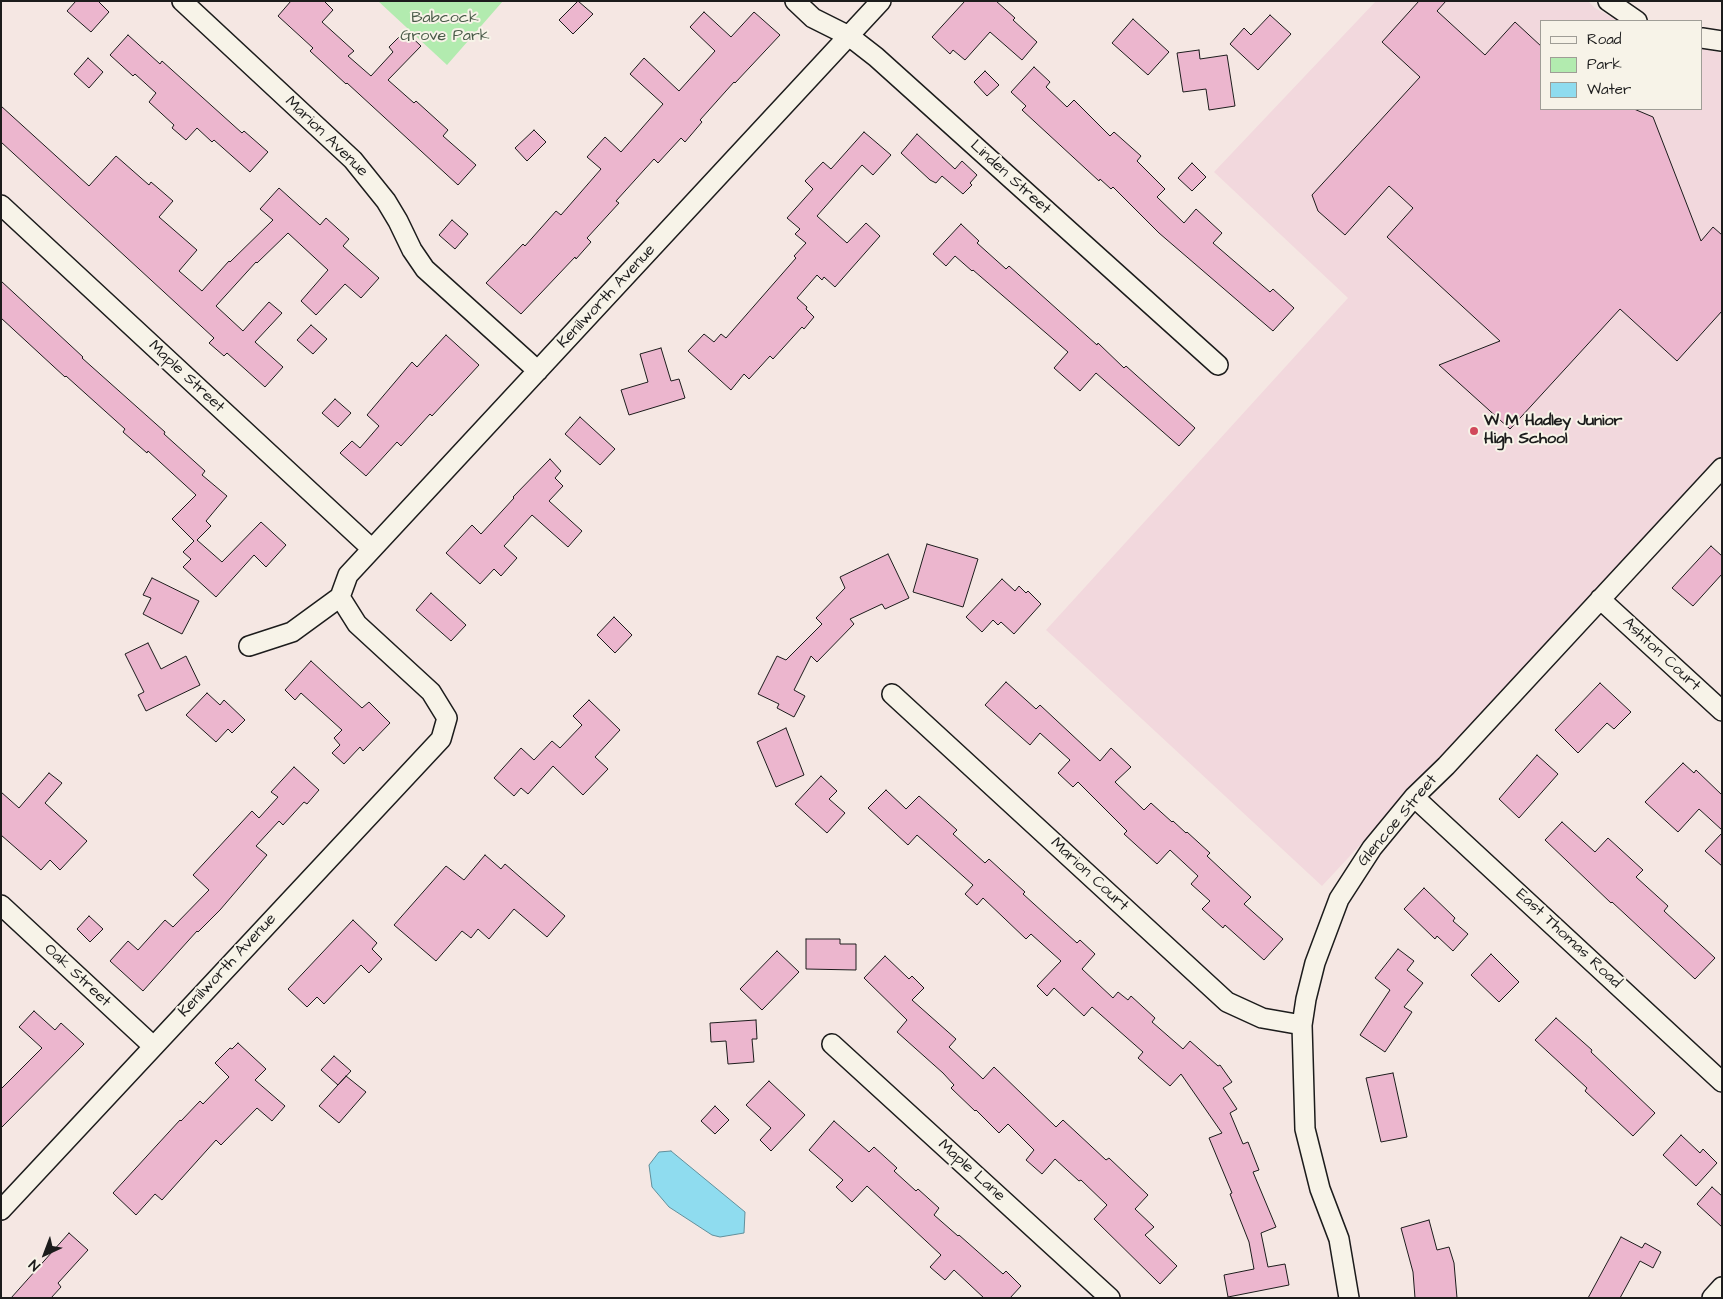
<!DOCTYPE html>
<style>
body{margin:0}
#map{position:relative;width:1723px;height:1299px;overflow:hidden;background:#f5e7e3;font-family:"Architects Daughter",sans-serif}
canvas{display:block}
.frame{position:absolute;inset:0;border:2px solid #1c1c1c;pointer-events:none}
.legend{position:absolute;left:1540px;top:20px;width:162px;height:90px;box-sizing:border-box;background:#f7f3e8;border:1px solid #9f9d96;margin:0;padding:6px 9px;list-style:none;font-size:15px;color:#1c1c1c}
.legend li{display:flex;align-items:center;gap:10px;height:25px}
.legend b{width:25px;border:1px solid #9f9d96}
.north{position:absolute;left:20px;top:1229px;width:50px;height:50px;-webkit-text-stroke:4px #f7f3e8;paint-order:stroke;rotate:223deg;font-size:14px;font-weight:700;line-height:20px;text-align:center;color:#1c1c1c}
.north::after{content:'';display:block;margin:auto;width:18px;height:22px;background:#1c1c1c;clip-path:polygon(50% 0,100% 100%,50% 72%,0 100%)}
</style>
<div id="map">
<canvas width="1723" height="1299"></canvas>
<div class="frame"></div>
<ul class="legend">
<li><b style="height:6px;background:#f7f3e8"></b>Road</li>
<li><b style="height:14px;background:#b2ebaf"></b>Park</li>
<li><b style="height:14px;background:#8fdcef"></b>Water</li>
</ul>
<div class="north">N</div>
</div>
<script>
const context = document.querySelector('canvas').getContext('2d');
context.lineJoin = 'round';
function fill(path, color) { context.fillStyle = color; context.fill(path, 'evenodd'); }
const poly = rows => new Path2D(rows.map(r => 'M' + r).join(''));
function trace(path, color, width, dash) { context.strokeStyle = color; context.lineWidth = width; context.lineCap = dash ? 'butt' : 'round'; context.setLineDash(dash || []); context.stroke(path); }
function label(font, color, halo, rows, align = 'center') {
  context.font = font + ' "Architects Daughter",sans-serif'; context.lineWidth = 4; context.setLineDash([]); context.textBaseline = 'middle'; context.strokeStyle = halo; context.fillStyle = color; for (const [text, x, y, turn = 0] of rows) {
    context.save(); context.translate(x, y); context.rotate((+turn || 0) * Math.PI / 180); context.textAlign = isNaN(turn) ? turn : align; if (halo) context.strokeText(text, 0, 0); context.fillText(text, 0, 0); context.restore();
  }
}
fill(poly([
 [1376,1,1588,1,1595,8,1618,21,1542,21,1542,109,1702,109,1702,49,1722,53,1722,456,1322,886,1046,630,1348,298,1214,172]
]), '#f2d8dd');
fill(poly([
 [378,1,503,1,447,65]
]), '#b2ebaf');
const water = poly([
 [671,1151,745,1212,744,1233,720,1237,712,1235,669,1207,652,1187,649,1165,659,1152,671,1151]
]);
fill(water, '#8fdcef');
trace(water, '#618f9b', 1);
const building = poly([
 [76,1,98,1,109,12,91,32,67,11,76,1],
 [291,1,324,1,333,10,322,22,354,51,348,56,371,76,393,52,389,47,405,31,421,46,388,80,414,103,416,101,448,130,443,136,476,165,458,185,347,83,346,84,310,51,313,48,278,16,291,1],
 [578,1,593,14,573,34,559,20,578,1],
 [965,1,996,1,1015,18,1013,20,1037,42,1022,60,990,32,965,60,953,50,950,54,932,37,965,1],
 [1419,1,1446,1,1437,11,1485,55,1515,22,1542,47,1542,109,1634,109,1653,117,1701,241,1713,227,1722,235,1722,311,1677,361,1620,309,1510,429,1439,365,1500,341,1387,237,1413,208,1389,186,1345,235,1318,211,1312,195,1420,77,1382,42,1419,1],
 [704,12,731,37,754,12,780,35,735,83,734,82,700,120,702,122,685,142,681,138,658,163,654,159,616,201,619,203,587,238,591,242,576,259,575,257,521,314,486,283,523,244,525,246,556,211,561,215,601,169,587,157,605,137,621,152,663,104,630,74,644,58,679,91,715,51,690,27,704,12],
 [1270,15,1291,34,1258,70,1230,44,1244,28,1251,35,1270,15],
 [1133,19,1169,52,1148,75,1112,43,1133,19],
 [128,35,160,64,162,61,242,133,244,131,268,152,250,172,214,140,212,142,197,128,186,140,172,128,174,125,149,102,156,93,135,74,133,76,110,55,128,35],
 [1199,50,1200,59,1227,55,1235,106,1209,110,1206,89,1183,92,1177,53,1199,50],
 [88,58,103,72,89,88,74,74,88,58],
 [1034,67,1050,82,1046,87,1067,107,1074,100,1110,136,1114,132,1141,156,1137,161,1165,189,1157,197,1184,223,1196,209,1222,233,1213,243,1270,292,1273,289,1294,308,1273,331,1159,233,1113,187,1111,189,1100,179,1099,181,1022,110,1026,106,1011,92,1034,67],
 [985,71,999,85,987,96,974,82,985,71],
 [1,106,89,186,116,156,149,185,151,182,173,201,159,217,197,250,179,271,202,291,229,261,230,262,273,220,260,209,279,188,320,225,326,218,349,239,343,246,379,278,361,298,345,284,316,315,301,301,328,270,288,233,257,263,256,262,216,306,243,331,269,302,282,313,255,342,283,367,265,387,227,353,224,356,209,343,214,338,1,142,1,106],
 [534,130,546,142,527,161,515,148,534,130],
 [864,132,891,155,873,175,862,165,817,216,847,243,866,223,880,236,835,287,824,277,822,280,817,275,797,298,807,307,806,309,814,317,804,329,802,327,773,359,770,356,749,379,744,374,731,390,688,351,704,334,714,342,721,334,726,338,796,258,794,256,806,243,795,234,800,229,787,218,813,189,805,181,823,162,831,169,864,132],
 [917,134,955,169,962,161,977,175,970,183,972,185,963,194,942,176,936,183,930,180,901,153,917,134],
 [1192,163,1206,177,1192,191,1178,178,1192,163],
 [452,220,468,234,455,249,439,235,452,220],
 [961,224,979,241,977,243,1006,269,1009,266,1097,345,1098,343,1124,368,1126,366,1195,428,1179,446,1096,373,1080,391,1054,368,1068,352,973,270,972,271,955,256,946,266,933,254,961,224],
 [1,281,83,357,82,358,165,432,164,434,205,471,202,475,227,496,206,521,211,526,197,540,222,562,261,522,286,545,266,567,254,555,216,597,183,567,191,559,183,552,194,541,172,519,196,495,148,451,147,453,123,432,125,429,66,376,65,377,1,318,1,281],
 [311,325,327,339,313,354,297,340,311,325],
 [446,335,479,365,432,416,430,414,401,446,397,442,366,476,340,453,352,441,360,448,379,426,367,415,412,362,417,367,446,335],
 [661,348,671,381,679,379,685,398,629,415,621,390,648,382,640,354,661,348],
 [335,399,351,413,338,427,322,413,335,399],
 [580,417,615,449,600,465,565,434,580,417],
 [550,459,561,471,555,478,563,486,549,501,582,531,568,547,532,515,504,546,517,558,501,576,494,569,480,584,446,553,472,525,481,534,514,498,513,497,550,459],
 [927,544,978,559,963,607,913,592,927,544],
 [1711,546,1722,556,1722,574,1693,606,1672,588,1711,546],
 [888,554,909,598,885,609,882,604,850,619,854,624,817,662,811,656,794,690,805,696,794,717,777,708,779,704,758,694,777,656,786,660,822,624,816,618,845,588,840,577,888,554],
 [152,578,199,601,182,634,143,614,151,598,143,595,152,578],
 [1002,579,1015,591,1019,586,1026,593,1028,591,1041,604,1014,634,1001,622,998,625,993,620,982,632,966,617,1002,579],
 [431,593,466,625,451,641,416,610,431,593],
 [614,617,632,635,615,653,597,635,614,617],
 [148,643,161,669,186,656,200,685,146,711,138,695,144,692,125,654,148,643],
 [311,661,362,708,369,702,390,723,363,751,360,747,344,764,332,753,340,745,334,738,342,730,301,693,295,700,285,690,311,661],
 [1006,682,1036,709,1040,705,1100,761,1111,748,1131,767,1115,782,1144,810,1151,803,1172,822,1173,821,1186,833,1187,832,1210,853,1207,856,1251,897,1244,904,1283,939,1264,960,1225,925,1223,928,1202,909,1210,901,1191,884,1198,876,1170,850,1157,864,1124,834,1127,831,1078,782,1073,787,1058,773,1070,760,1040,733,1030,745,985,705,1006,682],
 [1600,683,1631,712,1614,729,1607,723,1578,753,1555,730,1600,683],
 [207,693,220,705,224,700,245,720,232,733,228,729,216,742,186,715,207,693],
 [589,700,620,730,595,757,608,769,583,795,553,766,528,794,521,788,514,796,494,778,521,748,534,760,552,741,560,748,582,725,573,716,589,700],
 [786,728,804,775,776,787,757,742,786,728],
 [1537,755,1558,774,1519,818,1499,799,1537,755],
 [1683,763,1694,773,1696,770,1722,795,1722,830,1699,809,1678,832,1645,802,1683,763],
 [294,767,319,790,307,804,304,802,283,825,279,821,256,846,267,855,220,910,198,932,197,931,143,991,110,961,128,941,138,950,165,920,173,927,209,890,193,875,252,811,259,818,278,797,271,792,294,767],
 [49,773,62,783,45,803,87,841,60,870,50,860,41,870,1,835,1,792,19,808,49,773],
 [821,776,837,791,829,799,845,813,827,833,795,804,821,776],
 [886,790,906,809,919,796,957,830,953,834,985,863,989,859,1025,892,1023,894,1077,943,1080,940,1095,954,1082,969,1113,998,1118,992,1128,1000,1131,996,1155,1018,1152,1022,1183,1049,1190,1041,1218,1066,1220,1065,1232,1082,1223,1088,1237,1109,1230,1113,1243,1144,1248,1142,1259,1170,1253,1172,1276,1227,1261,1233,1268,1267,1285,1264,1289,1285,1228,1297,1224,1275,1254,1269,1249,1242,1230,1194,1232,1193,1209,1138,1222,1133,1181,1074,1170,1086,1138,1058,1143,1052,1092,1007,1084,1016,1054,988,1047,996,1037,986,1061,961,1031,934,1026,939,983,898,977,905,965,894,973,885,917,835,908,845,868,808,886,790],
 [1562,822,1595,852,1608,838,1643,870,1636,877,1668,906,1664,911,1715,958,1695,979,1612,902,1611,903,1545,840,1562,822],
 [1722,833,1722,866,1705,851,1722,833],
 [485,855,501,869,505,864,565,916,547,937,514,909,489,939,478,929,471,938,462,931,436,961,394,925,446,866,464,880,485,855],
 [1424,888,1455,918,1453,921,1468,934,1453,951,1437,936,1435,939,1404,909,1424,888],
 [89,916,103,929,90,942,77,929,89,916],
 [353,920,377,943,372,949,382,959,369,973,361,965,324,1004,317,997,307,1007,288,989,353,920],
 [806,939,840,939,840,944,856,944,856,970,806,969,806,939],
 [1398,949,1414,961,1407,970,1423,983,1404,1007,1412,1012,1385,1052,1360,1035,1390,990,1375,978,1398,949],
 [777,951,799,972,762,1010,740,989,777,951],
 [1491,954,1519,982,1499,1002,1471,975,1491,954],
 [885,956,909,979,912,976,924,988,912,1000,956,1039,949,1047,983,1079,994,1067,1056,1127,1063,1120,1106,1160,1109,1158,1148,1195,1135,1209,1154,1227,1145,1235,1177,1266,1160,1284,1094,1219,1107,1205,1081,1180,1079,1181,1055,1159,1042,1174,1026,1160,1034,1150,1008,1124,999,1133,976,1110,975,1111,951,1088,954,1085,943,1073,897,1032,907,1020,864,978,885,956],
 [34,1011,55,1030,61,1023,84,1044,1,1128,1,1089,42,1048,19,1027,34,1011],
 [1556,1018,1592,1050,1591,1052,1655,1113,1633,1136,1585,1091,1587,1088,1535,1040,1556,1018],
 [756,1020,757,1039,752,1039,754,1062,728,1064,726,1041,711,1042,710,1023,756,1020],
 [238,1043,266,1069,255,1080,285,1106,272,1121,257,1108,221,1145,216,1140,162,1200,155,1194,136,1215,113,1193,180,1120,181,1121,200,1101,203,1104,229,1077,215,1063,230,1048,232,1049,238,1043],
 [334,1056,351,1071,338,1085,321,1070,334,1056],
 [1393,1073,1407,1137,1381,1142,1366,1078,1393,1073],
 [346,1076,366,1092,339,1123,319,1106,346,1076],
 [769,1081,805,1115,771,1151,760,1140,771,1128,746,1105,769,1081],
 [715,1106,729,1120,715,1134,701,1121,715,1106],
 [834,1121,869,1152,874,1147,897,1168,894,1171,916,1191,918,1189,939,1208,934,1215,958,1236,959,1235,1003,1274,1006,1271,1021,1286,1010,1298,984,1298,954,1270,945,1280,930,1267,941,1255,867,1186,852,1202,836,1187,843,1180,809,1150,834,1121],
 [1681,1135,1700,1153,1703,1149,1717,1163,1696,1186,1663,1155,1681,1135],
 [1712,1187,1722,1196,1722,1227,1697,1204,1712,1187],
 [1429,1220,1437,1250,1449,1247,1454,1263,1457,1298,1415,1298,1413,1272,1401,1228,1429,1220],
 [69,1233,88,1250,58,1283,61,1287,51,1298,11,1298,69,1233],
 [1621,1237,1642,1248,1645,1243,1661,1252,1653,1268,1640,1261,1620,1298,1588,1298,1621,1237]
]);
fill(building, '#ecb6ce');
trace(building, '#1c1c1c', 1);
const street = poly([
 [182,1,353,160,386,201,398,221,412,250,425,269,538,371],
 [795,1,813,18,849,36,876,57,1218,365],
 [1608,1,1637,21],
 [1702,38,1722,41],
 [1,205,372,549],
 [340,597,348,575,881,1],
 [1600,599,1722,711],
 [249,646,292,632,340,597],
 [892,694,1227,1002,1262,1018,1302,1025],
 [1414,797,1722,1082],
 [1,905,153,1046],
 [832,1044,1110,1298],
 [1,1210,441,739,447,718,431,692,357,624,340,597],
 [1349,1298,1339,1239,1320,1189,1305,1129,1302,1025,1306,999,1315,963,1339,899,1372,848,1414,797,1446,766,1722,468],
 [1712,1298,1722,1287]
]);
trace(street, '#1c1c1c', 22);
trace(street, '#f7f3e8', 19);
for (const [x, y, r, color] of [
 [1474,431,5,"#d1495b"]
]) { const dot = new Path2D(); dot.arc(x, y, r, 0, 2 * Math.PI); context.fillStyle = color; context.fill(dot); trace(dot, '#f7f3e8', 2); }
label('16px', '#495a48', '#f7f3e8', [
 ["Babcock",445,19],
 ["Grove Park",445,37]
]);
label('16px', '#1c1c1c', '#f7f3e8', [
 ["Marion Avenue",326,137,44],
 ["Linden Street",1010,178,42],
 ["Kenilworth Avenue",607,297,-47],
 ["Maple Street",186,377,43],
 ["Ashton Court",1661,655,43],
 ["Glencoe Street",1398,821,-50],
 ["Marion Court",1089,875,43],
 ["East Thomas Road",1568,939,43],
 ["Kenilworth Avenue",228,966,-47],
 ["Oak Street",77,976,43],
 ["Maple Lane",971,1171,42]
]);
label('bold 16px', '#1c1c1c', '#f7f3e8', [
 ["W M Hadley Junior",1484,422],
 ["High School",1484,440]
], 'left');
</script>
